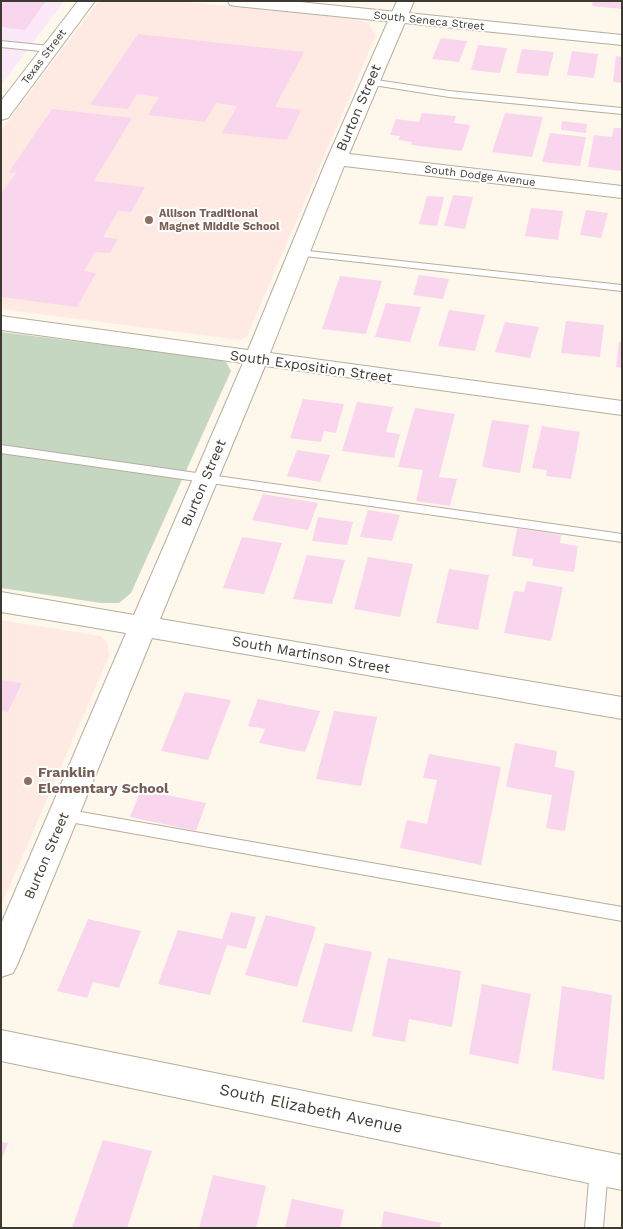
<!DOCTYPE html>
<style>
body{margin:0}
#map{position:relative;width:623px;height:1229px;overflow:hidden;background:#fef8ec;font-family:"Work Sans",sans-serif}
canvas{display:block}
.frame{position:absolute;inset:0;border:2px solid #3d3a32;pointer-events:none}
</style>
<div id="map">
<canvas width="623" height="1229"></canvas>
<div class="frame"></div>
</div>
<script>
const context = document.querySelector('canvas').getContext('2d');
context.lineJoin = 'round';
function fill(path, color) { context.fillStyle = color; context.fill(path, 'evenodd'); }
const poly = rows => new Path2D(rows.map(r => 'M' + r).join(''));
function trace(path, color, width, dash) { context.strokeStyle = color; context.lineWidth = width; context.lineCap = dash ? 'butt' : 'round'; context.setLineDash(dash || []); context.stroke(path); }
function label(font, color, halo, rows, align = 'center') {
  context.font = font + ' "Work Sans",sans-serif'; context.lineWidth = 4; context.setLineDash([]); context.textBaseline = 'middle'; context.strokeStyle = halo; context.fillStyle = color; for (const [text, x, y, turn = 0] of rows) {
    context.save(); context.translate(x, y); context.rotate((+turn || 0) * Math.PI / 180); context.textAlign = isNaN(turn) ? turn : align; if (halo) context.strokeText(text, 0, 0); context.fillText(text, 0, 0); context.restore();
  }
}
fill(poly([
 [1,1,64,1,1,85]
]), '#fbe8f8');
fill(poly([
 [99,1,175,1,354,19,368,23,376,35,247,336,240,340,1,309,1,131],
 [1,620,101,636,107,642,109,656,1,906]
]), '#feeae3');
fill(poly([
 [1,332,210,358,226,362,231,371,131,593,119,603,101,603,1,588]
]), '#c5d7c1');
fill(poly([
 [5,1,46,1,25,30,1,27,1,6],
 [593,1,622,1,622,9,592,6],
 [138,34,304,52,275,107,301,110,287,140,222,133,237,106,216,103,205,122,148,115,159,97,137,94,128,109,90,105],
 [441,38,467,41,459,62,432,59],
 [478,45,507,48,500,73,471,70],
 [522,49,554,52,548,76,516,73],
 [572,51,598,54,594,78,567,75],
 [616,56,622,57,622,83,613,82],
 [52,109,132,118,94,181,145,187,131,212,118,211,103,237,118,239,110,253,95,252,84,271,96,273,77,307,1,297,1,194,16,173,9,172],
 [422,113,456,116,454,123,470,125,462,151,411,145,412,142,399,140,400,136,390,135,396,119,419,122],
 [505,113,543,117,532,157,492,152],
 [562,121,587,124,586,133,561,130],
 [614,128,622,128,622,171,588,167,594,135,612,137],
 [550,133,586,137,580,166,542,162],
 [453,195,473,197,465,229,444,226],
 [427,196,444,197,437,226,419,224],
 [531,208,563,211,558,240,525,236],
 [586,210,608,213,601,238,580,235],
 [419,275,449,279,443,299,413,295],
 [340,276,382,281,366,334,322,329],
 [386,303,421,307,410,342,375,337],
 [449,310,485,315,475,351,438,346],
 [566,321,604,325,600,357,561,353],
 [505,322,539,327,530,358,495,352],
 [619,342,622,342,622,368,616,367],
 [303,399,344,404,336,433,324,431,321,442,290,438],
 [357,402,393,407,386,432,400,434,394,458,342,451],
 [415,408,455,414,439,477,457,479,450,506,416,501,423,470,398,467],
 [492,420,529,425,520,473,482,467],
 [542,426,580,432,571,479,546,476,547,470,532,468],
 [297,450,330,455,320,482,287,476],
 [263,494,318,503,308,530,252,520],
 [368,510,400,515,392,541,360,537],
 [318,517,353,522,347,545,312,541],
 [517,528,561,535,560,543,578,546,574,572,532,566,533,559,512,556],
 [242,537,282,543,264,594,223,588],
 [307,555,345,560,332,604,293,599],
 [368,557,413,564,400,617,354,609],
 [449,569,489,575,478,630,436,623],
 [527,581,563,587,551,641,504,633,514,591,524,592],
 [1,680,22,683,8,712,1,711],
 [185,692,231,700,208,760,161,751],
 [258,699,320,711,305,752,259,743,265,729,248,726],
 [334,711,377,717,361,786,316,779],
 [515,743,557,751,555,767,575,771,565,831,546,828,552,795,506,787],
 [429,754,501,767,481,865,400,848,407,820,427,824,437,780,423,778],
 [141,790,206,803,196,831,130,817],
 [231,912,256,917,246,949,227,945,210,995,158,984,178,930,222,939],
 [266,915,316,927,297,987,245,975],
 [88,919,141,931,119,988,93,982,87,998,57,991],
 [325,943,372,952,352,1032,302,1022],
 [388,958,461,971,452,1027,409,1019,405,1042,372,1036],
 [482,984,531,994,518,1064,469,1054],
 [562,986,612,995,604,1080,552,1070],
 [103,1140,152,1151,127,1228,72,1228],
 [1,1142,8,1143,1,1161],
 [213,1175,266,1186,256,1228,199,1228],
 [292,1199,344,1210,340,1228,285,1228],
 [384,1211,441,1223,440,1228,381,1228]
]), '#fad5ee');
const lane = poly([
 [1,41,50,46,55,49,50,52,1,47,1,41],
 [370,79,449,91,622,108,622,114,449,97,367,84,367,80,370,79],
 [299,250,622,285,622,291,295,255,295,251,299,250],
 [1,445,622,534,622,542,1,453,1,445],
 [64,809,622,907,622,921,64,821,59,819,56,815,59,811,64,809],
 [599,1160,606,1163,608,1169,603,1228,585,1228,590,1169,592,1163,599,1160]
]);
const street = poly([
 [78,1,95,1,8,118,1,120,1,101,78,1],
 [397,1,414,1,349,154,622,186,622,198,344,166,270,353,622,401,622,415,265,366,160,619,622,697,622,719,152,638,18,963,13,973,1,977,1,924,126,633,1,612,1,592,134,615,243,363,1,330,1,316,248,350,327,159,397,1],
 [1,1030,622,1155,622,1190,1,1061,1,1030]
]);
const secondary = poly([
 [228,1,290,1,622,35,622,45,236,6,230,5,228,1]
]);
trace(lane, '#b7ae9b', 2);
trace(street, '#b7ae9b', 2);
trace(secondary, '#b7ae9b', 2);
fill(lane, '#fff');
fill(street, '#fff');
fill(secondary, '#fff');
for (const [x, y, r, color] of [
 [149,220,5,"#8d6e63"],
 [28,781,5,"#8d6e63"]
]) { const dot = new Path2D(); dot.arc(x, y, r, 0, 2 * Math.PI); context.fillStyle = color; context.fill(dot); trace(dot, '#fff', 2); }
label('11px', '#3d3a32', '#fff', [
 ["South Seneca Street",429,21,6],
 ["Texas Street",44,57,-53],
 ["South Dodge Avenue",480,176,7]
]);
label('bold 11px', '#785e54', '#fff', [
 ["Allison Traditional",159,214],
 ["Magnet Middle School",159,227]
], 'left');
label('14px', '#3d3a32', '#fff', [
 ["Burton Street",359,108,-67],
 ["South Exposition Street",311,367,8],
 ["Burton Street",204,483,-67],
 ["South Martinson Street",311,655,10],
 ["Burton Street",47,856,-67]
]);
label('bold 14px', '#785e54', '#fff', [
 ["Franklin",38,773],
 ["Elementary School",38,789]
], 'left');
label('16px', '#3d3a32', '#fff', [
 ["South Elizabeth Avenue",311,1109,12]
]);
</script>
